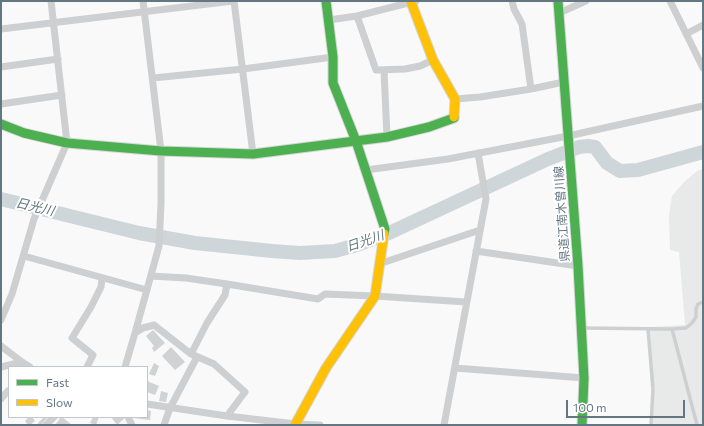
<!DOCTYPE html>
<meta charset="utf-8">
<style>
body{margin:0}
#map{position:relative;width:704px;height:426px;overflow:hidden;background:#f9f9f9;font-family:Commissioner,sans-serif}
canvas{display:block}
.frame{position:absolute;inset:0;border:2px solid #657683;pointer-events:none}
.legend{position:absolute;left:8px;top:366px;width:140px;height:52px;box-sizing:border-box;background:#fff;border:1px solid #c1c8cd;margin:0;padding:5px 7px;list-style:none;font-size:12px;color:#657683}
.legend li{display:flex;align-items:center;gap:8px;height:20px}
.legend b{width:20px;border:1px solid #c1c8cd}
.scale{position:absolute;left:566px;top:400px;width:119px;height:18px;box-sizing:border-box;border:2px solid #657683;border-top:0;padding-left:5px;font-size:12px;line-height:14px;white-space:nowrap;color:#657683;-webkit-text-stroke:3px #fff;paint-order:stroke}
</style>
<div id="map">
<canvas width="704" height="426"></canvas>
<div class="frame"></div>
<ul class="legend">
<li><b style="height:5px;background:#4caf50"></b>Fast</li>
<li><b style="height:5px;background:#ffc107"></b>Slow</li>
</ul>
<div class="scale">100 m</div>
</div>
<script>
const context = document.querySelector('canvas').getContext('2d');
context.lineJoin = 'round';
function fill(path, color) { context.fillStyle = color; context.fill(path, 'evenodd'); }
const poly = rows => new Path2D(rows.map(r => 'M' + r).join(''));
function trace(path, color, width, dash) { context.strokeStyle = color; context.lineWidth = width; context.lineCap = dash ? 'butt' : 'round'; context.setLineDash(dash || []); context.stroke(path); }
function label(font, color, halo, rows, align = 'center') {
  context.font = font + ' Commissioner,"Noto Sans JP",sans-serif'; context.lineWidth = 4; context.setLineDash([]); context.textBaseline = 'middle'; context.strokeStyle = halo; context.fillStyle = color; for (const [text, x, y, turn = 0] of rows) {
    context.save(); context.translate(x, y); context.rotate((+turn || 0) * Math.PI / 180); context.textAlign = isNaN(turn) ? turn : align; if (halo) context.strokeText(text, 0, 0); context.fillText(text, 0, 0); context.restore();
  }
}
fill(poly([
 [703,169,703,425,652,425,652,405,655,387,650,380,652,370,650,327,685,325,679,252,670,250,669,215,672,196,684,182,697,171]
]), '#e8e9e9');
trace(poly([
 [1,199,139,233,195,243,272,251,300,253,335,251,360,244,389,233,548,159,579,147,588,146,595,147,607,163,620,171,638,170,703,152]
]), '#ced6d9', 14);
fill(poly([
 [153,330,165,343,154,352,152,348,154,346,146,336],
 [171,347,185,362,175,370,162,356],
 [154,363,159,366,155,376,149,374],
 [147,381,159,386,155,395,147,392],
 [7,387,9,389,9,395,3,402,1,401,1,393],
 [161,391,168,393,166,402,159,401],
 [147,410,151,411,150,420,133,418,147,417],
 [29,417,32,417,35,421,30,425,28,425,25,421],
 [44,417,48,417,41,425,38,425,38,423],
 [61,417,62,417,72,425,55,425],
 [93,417,99,417,96,425,90,423],
 [111,417,123,417,125,418,117,425]
]), '#d0d2d3');
const fast = poly([
 [326,1,333,57,333,83,356,141,385,229,384,234],
 [558,1,578,266,584,378,582,425],
 [1,124,24,133,67,143,161,151,253,154,387,137,429,127,454,118,454,117]
]);
const slow = poly([
 [411,2,433,60,455,99,454,117],
 [295,425,326,368,375,296,384,234]
]);
trace(fast, '#d5d6d7', 11);
trace(slow, '#d5d6d7', 11);
trace(poly([
 [582,328,672,329,686,328,692,323,696,317,696,309,698,304,703,302],
 [648,329,653,389,651,425],
 [672,329,697,425]
]), '#cecfd0', 3.5);
trace(poly([
 [234,1,253,154],
 [512,1,514,9,522,24,531,89],
 [670,1,703,68],
 [559,13,586,1],
 [357,16,376,70,405,69,420,66,433,60],
 [329,20,357,16,416,1],
 [1,29,233,1],
 [686,34,703,25],
 [1,67,58,59],
 [384,70,387,137],
 [153,78,243,69,333,57],
 [455,99,480,97,531,89,564,82],
 [1,104,62,95],
 [366,170,448,159,568,136,703,106],
 [476,251,578,266],
 [24,256,147,290],
 [379,264,480,230],
 [151,276,186,278,227,284,318,299,325,294,375,296,466,302],
 [1,320,12,294,34,219,67,143,51,1],
 [135,333,159,246,161,204,161,151,143,1],
 [1,346,22,362],
 [191,354,207,323,225,295,227,284],
 [1,367,22,362,30,367],
 [87,367,93,355,72,338,91,307,101,287,102,279],
 [125,367,135,333,143,328,154,325,191,354,214,364,245,392,227,416],
 [455,368,584,378],
 [147,404,227,416,296,424,320,425],
 [128,417,132,425],
 [46,425,54,417],
 [164,425,170,408,197,357],
 [444,425,486,199,478,153]
]), '#cecfd0', 7);
trace(fast, '#4caf50', 9);
trace(slow, '#ffc107', 9);
label('12px', '#657683', '#fff', [
 ["県道江南木曽川線",562,214,-94]
]);
label('italic 13px', '#60757c', '#fff', [
 ["日光川",35,207,13],
 ["日光川",365,241,-19]
]);
</script>
